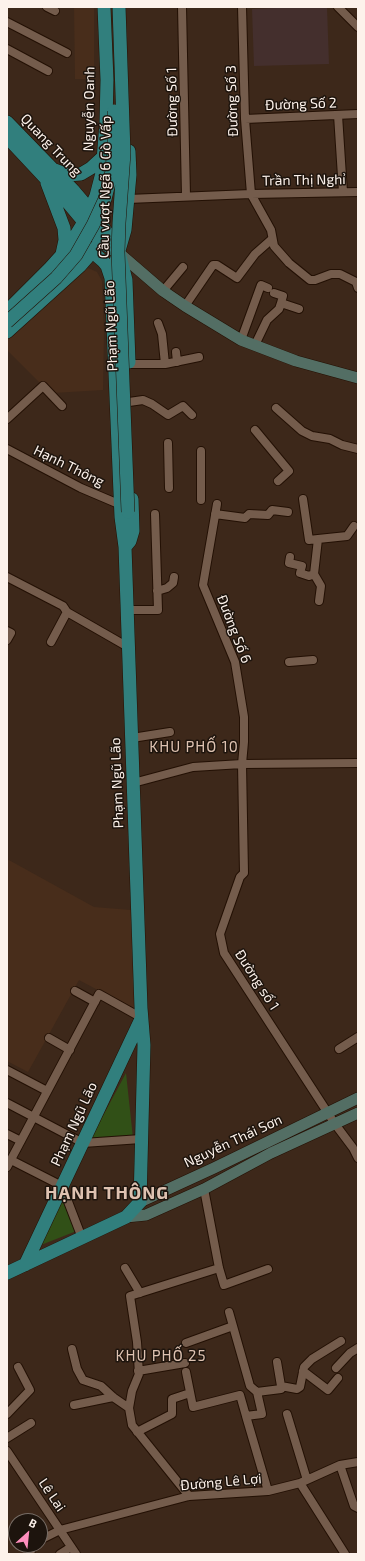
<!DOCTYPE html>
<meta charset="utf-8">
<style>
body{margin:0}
#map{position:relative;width:365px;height:1561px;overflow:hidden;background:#3d281a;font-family:"Exo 2",sans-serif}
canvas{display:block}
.frame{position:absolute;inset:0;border:8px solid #fdf2eb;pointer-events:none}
.north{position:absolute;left:8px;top:1513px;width:40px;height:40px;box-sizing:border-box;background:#1d140d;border:1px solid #776d66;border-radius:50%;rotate:27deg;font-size:11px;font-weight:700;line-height:16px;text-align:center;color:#fdf2eb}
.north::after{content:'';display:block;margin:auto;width:14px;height:18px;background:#fe8ebd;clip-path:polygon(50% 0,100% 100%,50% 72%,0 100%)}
</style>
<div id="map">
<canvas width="365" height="1561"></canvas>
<div class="frame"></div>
<div class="north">B</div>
</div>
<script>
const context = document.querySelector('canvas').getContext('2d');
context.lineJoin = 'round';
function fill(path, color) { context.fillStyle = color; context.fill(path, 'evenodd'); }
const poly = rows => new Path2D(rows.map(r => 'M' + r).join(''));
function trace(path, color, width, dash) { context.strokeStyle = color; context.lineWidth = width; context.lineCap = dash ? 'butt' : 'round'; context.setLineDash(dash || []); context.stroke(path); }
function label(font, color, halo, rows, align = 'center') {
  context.font = font + ' "Exo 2",sans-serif'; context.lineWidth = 3; context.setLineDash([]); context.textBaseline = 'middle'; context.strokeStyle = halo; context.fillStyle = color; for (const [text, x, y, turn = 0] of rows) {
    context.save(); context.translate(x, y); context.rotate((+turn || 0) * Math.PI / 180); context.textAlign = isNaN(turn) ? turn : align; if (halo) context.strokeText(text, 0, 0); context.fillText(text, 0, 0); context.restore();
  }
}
fill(poly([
 [74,7,94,7,94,79,75,79],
 [88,268,97,272,102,281,104,332,103,390,53,393,47,390,7,350,7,334,83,269],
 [7,859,94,907,131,910,137,1011,79,980,28,1072,7,1061]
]), '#482d1b');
fill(poly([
 [300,7,327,7,329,64,254,66,252,9]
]), '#442f2d');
fill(poly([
 [126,1073,133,1138,90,1140],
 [63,1198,79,1230,41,1245]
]), '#315017');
const minor = poly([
 [47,7,55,11],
 [182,7,186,196],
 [242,7,245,119,251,194,271,230,274,246,289,263,310,280,315,280,331,274,340,274,356,282,358,288],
 [338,7,358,27],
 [7,22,67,53],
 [7,49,48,71],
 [338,115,343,192],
 [245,119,358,114],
 [128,199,251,194,358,192],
 [163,291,183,267],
 [274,293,283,296,281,303],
 [185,306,213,265,217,265,237,278,255,254,272,239],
 [158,323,162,334,165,364],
 [241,340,261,285,268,288],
 [255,345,267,320,279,309,281,303,299,309],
 [176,352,177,362],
 [129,364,165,364,199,357],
 [129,402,143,400,152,404,168,415,183,406,192,415],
 [276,408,302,431,312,436,330,439,342,445,358,449],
 [7,419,43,386,62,406],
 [255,430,289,471,278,481],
 [168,443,169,488],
 [7,449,81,488,121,505],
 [201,451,201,500],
 [303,499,309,540,318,539],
 [217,504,203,585,235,662,244,717,244,742,242,764,244,873,240,877,220,934,224,953,335,1124,353,1148,358,1158],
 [215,514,245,518,249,514,268,515,272,510,288,512],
 [290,557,289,563,302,566,300,573,309,576,314,574],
 [7,577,63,606,67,612,128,647],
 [157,591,167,588,173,583,174,577],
 [319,601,321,586,314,574,318,539,347,536,354,526],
 [127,610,158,610,155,514],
 [7,631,11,633,7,640],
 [51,642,67,612],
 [289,662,313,660],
 [132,738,170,732],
 [133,783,193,767,242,764,358,763],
 [75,991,95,1002],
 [49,1038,70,1050],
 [339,1049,358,1037],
 [7,1070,47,1091],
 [7,1103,83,1143,141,1139],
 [7,1134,21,1141],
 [11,1160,62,1186,82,1238],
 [7,1167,99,994,142,1018],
 [204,1189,219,1268,224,1285,268,1269],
 [125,1268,140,1293],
 [229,1312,250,1386,257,1392],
 [186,1343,233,1326],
 [72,1349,77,1369,83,1380,101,1386,113,1397,129,1408],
 [277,1362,281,1386],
 [336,1368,350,1353,358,1348],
 [138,1371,185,1363],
 [303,1371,328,1390,338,1378],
 [186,1372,193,1407,240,1395,246,1416],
 [74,1405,113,1397],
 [7,1414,30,1390,18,1367],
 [287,1414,307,1480],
 [137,1432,172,1414,172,1399,190,1393],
 [7,1438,31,1423],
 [7,1451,76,1554],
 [340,1465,354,1506,358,1508],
 [300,1483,345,1554],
 [268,1491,246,1416,262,1414,257,1392,281,1389,281,1386,297,1389,300,1387,304,1367,312,1359,341,1341],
 [189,1496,132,1425,129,1408,132,1391,139,1374,137,1342,130,1296,219,1268],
 [40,1540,60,1530,189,1496,268,1491,300,1483,340,1465,358,1462],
 [30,1554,32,1547,35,1545],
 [60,1554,71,1547]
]);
const secondary = poly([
 [119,253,163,291,185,306,241,340,296,361,358,378],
 [140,1202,214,1168,358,1098],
 [126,1217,146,1215,204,1189,271,1153,358,1113]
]);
const primary = poly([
 [7,122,73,190,90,210,108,234,119,253,126,280,129,362],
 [7,137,64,198,100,241,118,252],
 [55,170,68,175,81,174,91,168,104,156],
 [47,183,64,228,65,240,62,254],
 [87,247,103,261,107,266,111,278],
 [7,311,50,268,68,248,84,222,96,196,102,173,106,123,107,80,104,7],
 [7,332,80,266,106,236],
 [125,547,130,541,133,531,132,499],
 [25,1265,141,1019],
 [7,1273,126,1217,140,1202,144,1045,141,1008,125,547,121,517,111,278,125,230,130,175,129,151]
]);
trace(minor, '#231004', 10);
trace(secondary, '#231004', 12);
trace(primary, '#231004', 14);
trace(minor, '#745c4c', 8);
trace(secondary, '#536e64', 11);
trace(primary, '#317f7d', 13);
const primaryBridge = poly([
 [119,7,124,153,119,223,118,252,128,512],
 [7,322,56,278,76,255,93,225,105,199,112,171,114,143,114,111]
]);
trace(primaryBridge, '#231004', 14, []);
trace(primaryBridge, '#317f7d', 13);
label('14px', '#fdf2eb', '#1d140d', [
 ["Đường Số 3",232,101,-92],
 ["Đường Số 1",172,102,-91],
 ["Đường Số 2",301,104,-2],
 ["Nguyễn Oanh",89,109,-89],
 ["Quang Trung",51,145,46],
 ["Trần Thị Nghỉ",304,180,-1],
 ["Cầu vượt Ngã 6 Gò Vấp",105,187,-89],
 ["Phạm Ngũ Lão",111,326,-92],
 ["Hạnh Thông",69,466,26],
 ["Đường Số 6",234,629,69],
 ["Phạm Ngũ Lão",117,783,-92],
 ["Đường số 1",257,980,57],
 ["Phạm Ngũ Lão",74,1124,-65],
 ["Nguyễn Thái Sơn",233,1141,-25],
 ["Đường Lê Lợi",221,1482,-5],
 ["Lê Lai",52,1495,56]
]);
context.letterSpacing = '1px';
label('15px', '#dec2b1', '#1d140d', [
 ["KHU PHỐ 10",194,747],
 ["KHU PHỐ 25",161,1356]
]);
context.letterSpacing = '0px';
context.letterSpacing = '1px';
label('bold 18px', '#dec2b1', '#1d140d', [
 ["HẠNH THÔNG",107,1193]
]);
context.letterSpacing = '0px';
</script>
